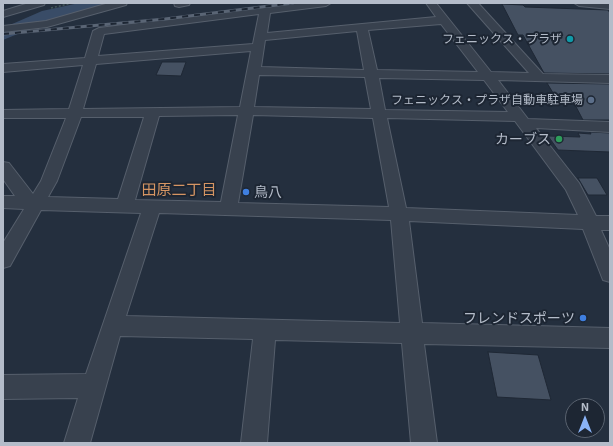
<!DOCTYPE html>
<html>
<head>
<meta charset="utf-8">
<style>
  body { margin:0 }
  #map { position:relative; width:613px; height:446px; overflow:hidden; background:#242f3e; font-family:"Exo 2",sans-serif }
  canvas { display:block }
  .frame { position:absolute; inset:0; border:4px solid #b4bcc9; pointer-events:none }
  .north { position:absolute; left:565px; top:398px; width:40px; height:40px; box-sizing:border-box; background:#1d2633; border:1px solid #59626f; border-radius:50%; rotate:0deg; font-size:11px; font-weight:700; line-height:16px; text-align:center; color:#b4bcc9 }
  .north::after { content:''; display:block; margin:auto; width:14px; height:18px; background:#8ab4f8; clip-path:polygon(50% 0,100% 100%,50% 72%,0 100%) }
</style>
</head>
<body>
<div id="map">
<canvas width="613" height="446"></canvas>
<div class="frame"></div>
<div class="north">N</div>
</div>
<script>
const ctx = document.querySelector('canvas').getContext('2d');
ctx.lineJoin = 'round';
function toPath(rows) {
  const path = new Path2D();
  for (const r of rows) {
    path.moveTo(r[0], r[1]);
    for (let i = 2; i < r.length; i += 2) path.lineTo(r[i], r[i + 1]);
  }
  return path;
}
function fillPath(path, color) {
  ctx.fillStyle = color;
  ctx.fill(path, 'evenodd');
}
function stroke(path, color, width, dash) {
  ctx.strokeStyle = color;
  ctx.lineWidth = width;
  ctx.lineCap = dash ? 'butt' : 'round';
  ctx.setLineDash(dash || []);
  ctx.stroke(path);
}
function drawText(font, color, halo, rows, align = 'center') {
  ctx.font = font + ' "Exo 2","Noto Sans JP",sans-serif';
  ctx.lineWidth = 4;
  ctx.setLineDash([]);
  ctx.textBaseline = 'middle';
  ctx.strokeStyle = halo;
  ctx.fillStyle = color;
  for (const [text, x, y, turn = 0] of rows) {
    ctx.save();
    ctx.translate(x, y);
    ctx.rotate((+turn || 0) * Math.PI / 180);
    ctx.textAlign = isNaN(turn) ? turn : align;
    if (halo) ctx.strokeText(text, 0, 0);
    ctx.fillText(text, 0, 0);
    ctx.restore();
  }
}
fillPath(toPath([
  [79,3,108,3,106,6,54,19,3,40,3,28,42,11,79,3]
]), '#394c67');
const building = toPath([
  [502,4,523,5,525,7,608,10,610,13,610,74,544,73,523,35,518,35,502,4],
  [162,62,186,62,181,76,156,75,162,62],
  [547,83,610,84,610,120,583,120,573,101,558,101,547,83],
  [590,132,610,133,610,152,558,150,548,136,580,137,578,133,591,134,590,132],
  [578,178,597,178,607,195,588,195,578,178],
  [488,352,538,355,551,400,497,397,488,352]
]);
fillPath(building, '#455162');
stroke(building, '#1f2835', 1);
const minor = toPath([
  [29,3,45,3,44,5,3,17,3,11,29,3],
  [109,3,127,3,126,5,47,27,3,32,3,26,46,21,109,3],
  [174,3,190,3,189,5,179,7,175,6,174,3],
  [300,3,331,3,326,6,270,13,267,33,436,17,426,3,436,3,491,72,529,73,467,3,478,3,543,74,610,75,610,83,498,80,528,119,610,122,610,132,536,128,579,183,596,216,610,216,610,230,601,230,610,250,610,282,603,280,583,229,409,221,422,323,610,328,610,348,424,344,437,443,411,443,402,343,275,340,267,443,241,443,253,339,120,336,90,443,64,443,78,398,3,399,3,375,86,374,141,213,41,210,10,266,3,268,3,243,24,209,3,208,3,196,15,196,3,179,3,162,9,163,33,194,41,181,66,118,3,118,3,110,69,109,83,65,3,72,3,64,85,58,93,31,99,28,300,3],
  [259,14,253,44,98,56,104,34,259,14],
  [441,24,478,72,377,70,368,30,441,24],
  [357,31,364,70,261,67,265,40,357,31],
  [251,51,240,107,83,109,96,64,251,51],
  [259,75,365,77,371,109,254,107,259,75],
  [379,78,484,80,508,112,385,110,379,78],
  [238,115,221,202,135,200,159,116,238,115],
  [253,115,373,118,389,207,238,203,253,115],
  [81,117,144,117,118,199,48,197,57,181,81,117],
  [387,118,515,121,566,190,578,215,406,208,387,118],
  [159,213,391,220,400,323,126,316,159,213],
  [574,3,610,3,610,9,579,6,574,3]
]);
stroke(minor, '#565f6c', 2);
stroke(toPath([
  [51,8,72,3]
]), '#44595c', 1.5, [2, 2]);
fillPath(minor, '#38414e');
const rail = toPath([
  [3,34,165,19,293,3]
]);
stroke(rail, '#5a6575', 3);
stroke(rail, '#1d2633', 2, [6]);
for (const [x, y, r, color] of [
  [570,39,4,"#0f9aa8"],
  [591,100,4,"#5c6f8a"],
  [559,139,4,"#2e9e5b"],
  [246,192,4,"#3f7fe0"],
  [583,318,4,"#3f7fe0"]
]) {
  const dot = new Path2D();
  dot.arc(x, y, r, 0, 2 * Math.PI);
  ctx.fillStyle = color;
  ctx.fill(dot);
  stroke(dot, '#1d2633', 1.5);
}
drawText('12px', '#b4bcc9', '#1d2633', [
  ["フェニックス・プラザ",562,39],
  ["フェニックス・プラザ自動車駐車場",583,100]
], 'right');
drawText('14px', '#b4bcc9', '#1d2633', [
  ["カーブス",551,139],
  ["鳥八",254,192,"left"],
  ["フレンドスポーツ",575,318]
], 'right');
drawText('15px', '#d59563', '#1d2633', [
  ["田原二丁目",179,190]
]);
</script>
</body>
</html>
